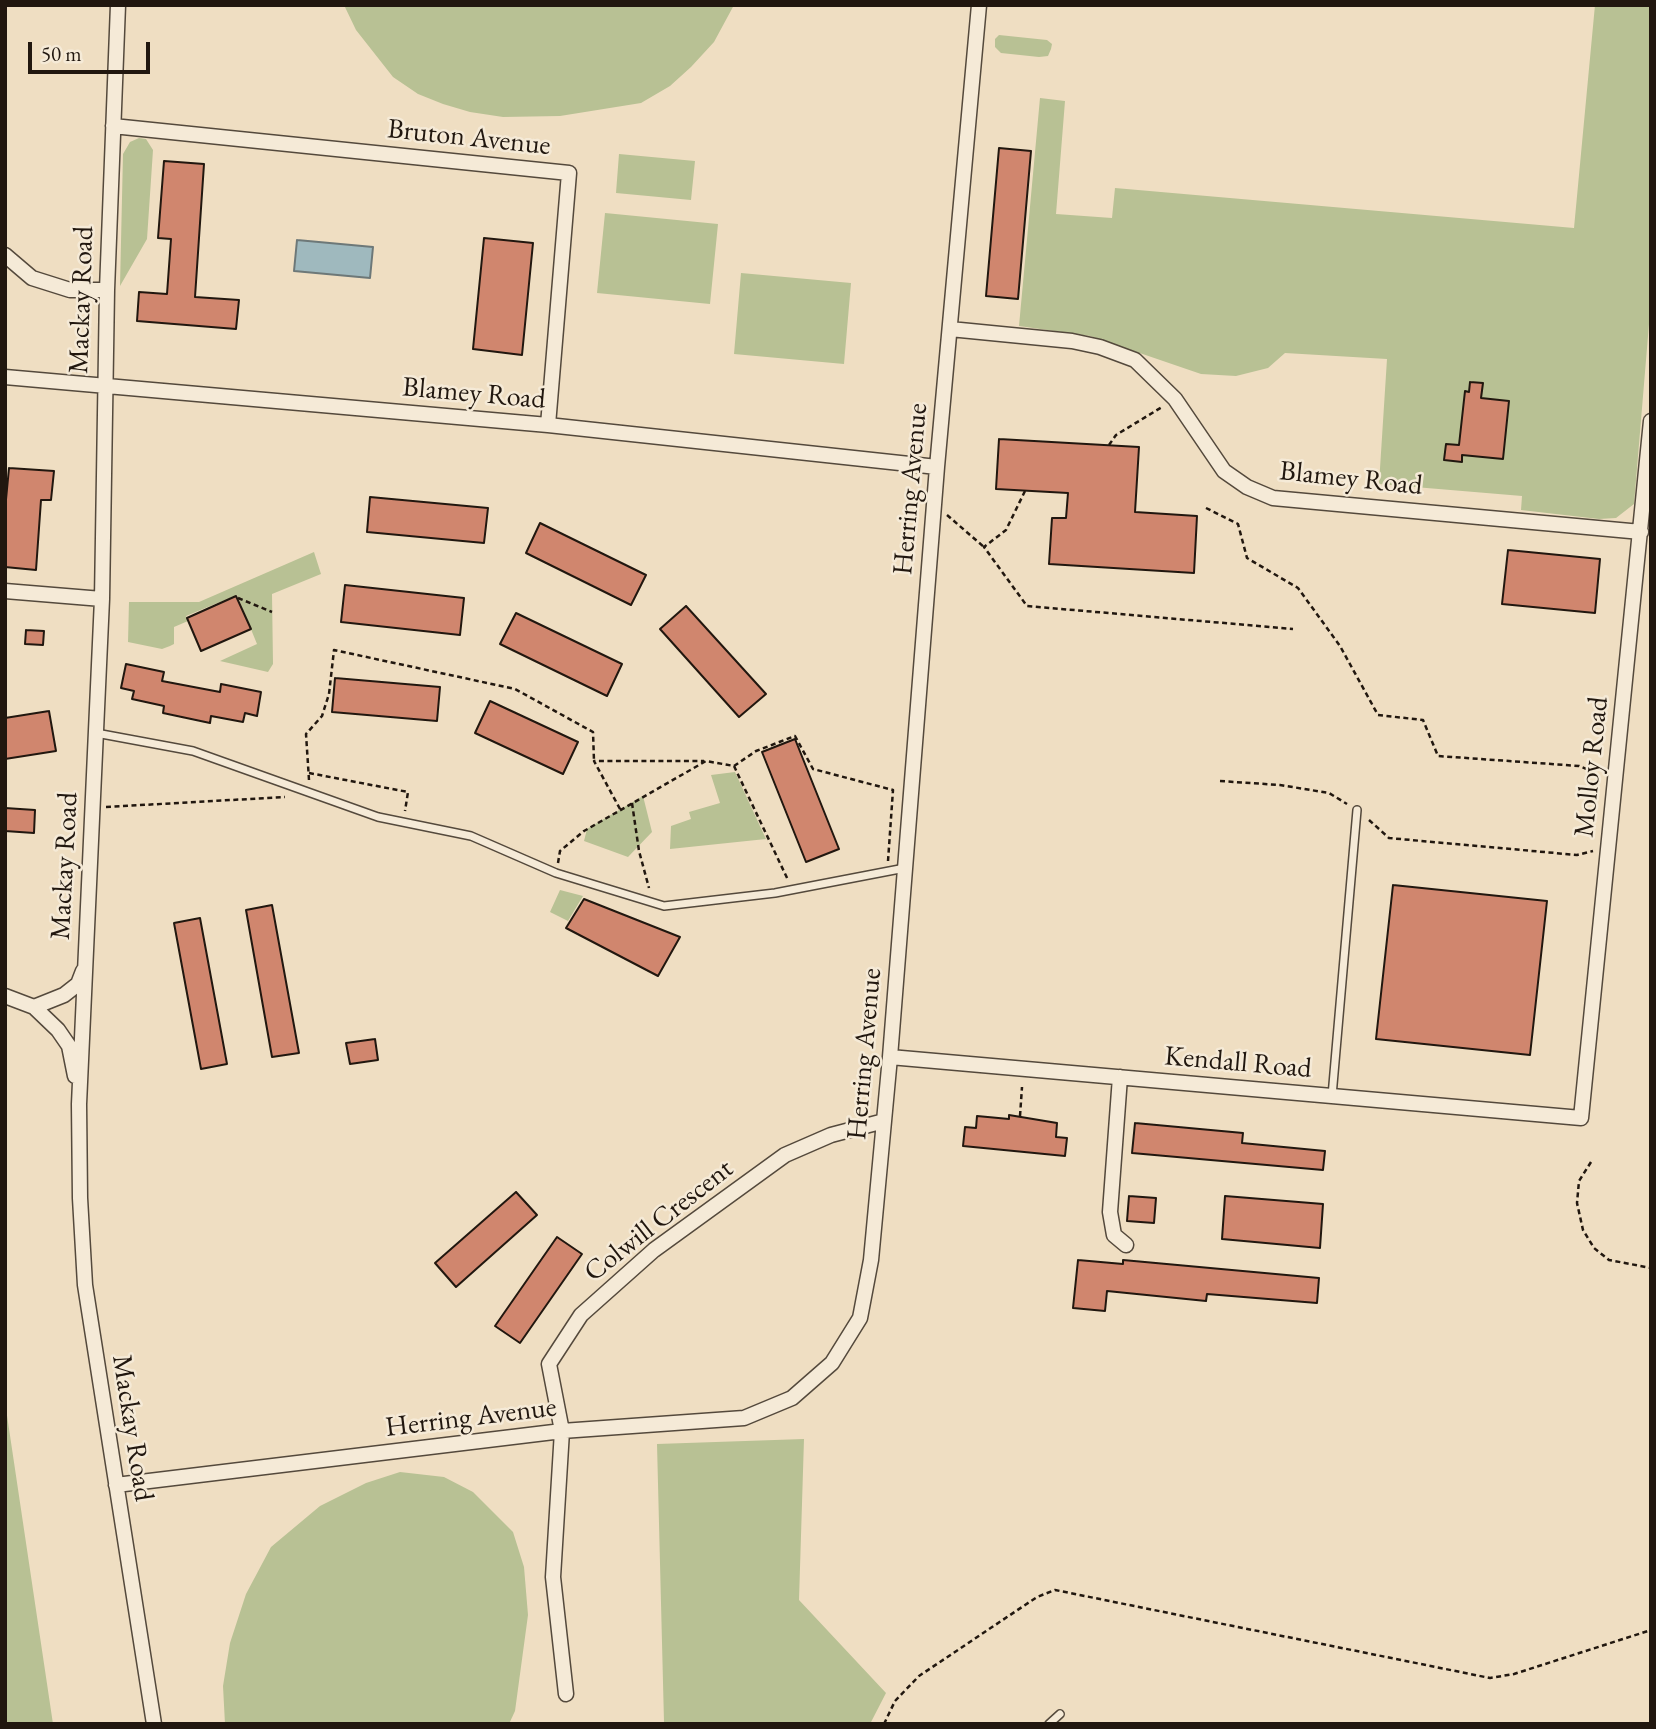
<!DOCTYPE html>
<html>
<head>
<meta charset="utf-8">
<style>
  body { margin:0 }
  #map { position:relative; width:1656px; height:1729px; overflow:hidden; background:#efdec2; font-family:"EB Garamond",serif }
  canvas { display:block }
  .frame { position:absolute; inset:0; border:7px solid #21170f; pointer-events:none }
  .scale { position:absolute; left:28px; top:42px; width:122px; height:32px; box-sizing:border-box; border:4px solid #21170f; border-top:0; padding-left:9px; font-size:21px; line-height:24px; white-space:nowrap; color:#21170f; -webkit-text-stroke:5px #f5ead7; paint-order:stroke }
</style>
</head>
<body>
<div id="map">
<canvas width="1656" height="1729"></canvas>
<div class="frame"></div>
<div class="scale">50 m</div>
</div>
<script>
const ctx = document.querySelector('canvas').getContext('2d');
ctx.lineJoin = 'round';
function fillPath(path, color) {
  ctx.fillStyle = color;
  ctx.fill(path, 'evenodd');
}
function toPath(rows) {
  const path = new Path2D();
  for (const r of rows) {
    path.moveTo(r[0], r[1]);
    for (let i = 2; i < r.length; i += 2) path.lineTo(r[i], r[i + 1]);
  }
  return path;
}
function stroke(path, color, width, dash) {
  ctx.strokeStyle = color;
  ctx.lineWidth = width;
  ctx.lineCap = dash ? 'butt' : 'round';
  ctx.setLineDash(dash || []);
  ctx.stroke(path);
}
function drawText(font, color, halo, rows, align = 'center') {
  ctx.font = font + ' "EB Garamond",serif';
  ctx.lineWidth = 5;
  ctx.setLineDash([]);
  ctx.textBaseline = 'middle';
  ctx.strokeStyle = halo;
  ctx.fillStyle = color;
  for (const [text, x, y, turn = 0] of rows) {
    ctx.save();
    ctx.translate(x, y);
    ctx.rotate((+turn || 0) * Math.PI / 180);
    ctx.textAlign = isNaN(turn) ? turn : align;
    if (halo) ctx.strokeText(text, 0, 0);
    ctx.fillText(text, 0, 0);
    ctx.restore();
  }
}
fillPath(toPath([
  [344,5,734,5,714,42,691,67,670,86,641,103,560,116,503,117,470,112,443,104,418,94,393,77,356,30],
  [1595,5,1651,5,1651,300,1634,504,1616,518,1599,519,1521,510,1522,496,1379,484,1387,359,1285,353,1268,368,1236,376,1201,374,1090,336,1019,326,1040,98,1065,101,1056,214,1112,218,1115,188,1574,228],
  [999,35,1047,40,1052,44,1051,49,1048,56,1039,57,1001,53,995,47,995,39],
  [139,138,146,139,153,150,147,239,120,286,123,154,130,142],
  [619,154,695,161,691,200,616,193],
  [605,213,718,224,710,304,597,293],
  [741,273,851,283,844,364,734,354],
  [314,552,321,574,272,594,273,664,268,672,220,661,257,644,237,595,186,616,188,621,174,627,174,644,170,646,162,649,128,642,129,602,199,602],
  [735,772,766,839,670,849,671,826,691,819,689,812,720,803,711,775],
  [643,796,652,832,628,857,584,841,587,829],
  [560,890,583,896,568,921,550,912],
  [5,1402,53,1724,5,1724],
  [804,1439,799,1600,886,1693,870,1724,666,1724,664,1722,657,1444],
  [400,1472,444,1477,473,1492,513,1532,524,1567,528,1615,515,1711,509,1724,225,1724,223,1686,230,1643,246,1594,271,1547,320,1506,366,1483]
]), '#b8c194');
const water = toPath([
  [297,240,373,247,370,278,294,271,297,240]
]);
fillPath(water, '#9fb9be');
stroke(water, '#6d7878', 2);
const building = toPath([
  [999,148,1031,151,1018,299,986,296,999,148],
  [164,161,204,164,195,297,239,300,236,329,137,321,139,292,167,294,171,239,158,238,164,161],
  [484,238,533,243,522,355,473,349,484,238],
  [1470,382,1483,383,1481,398,1509,401,1503,459,1462,455,1462,462,1444,460,1446,444,1459,445,1465,391,1469,392,1470,382],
  [999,439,1139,447,1135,512,1197,516,1194,573,1049,564,1052,518,1066,518,1068,493,996,489,999,439],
  [9,468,54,471,51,500,41,500,36,570,5,567,5,510,9,468],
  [370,497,488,508,484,543,367,532,370,497],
  [540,523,646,575,631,605,526,553,540,523],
  [1508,550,1600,559,1595,613,1502,604,1508,550],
  [345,585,464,598,460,635,341,622,345,585],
  [236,596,251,629,201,651,187,618,236,596],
  [686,606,766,694,739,717,660,629,686,606],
  [516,613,622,664,607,696,500,644,516,613],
  [26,630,44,631,43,645,25,644,26,630],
  [126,664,164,672,162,681,220,692,221,684,261,692,257,716,245,713,243,722,211,716,210,723,163,713,164,706,132,699,134,691,121,688,126,664],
  [335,678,440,687,437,721,332,712,335,678],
  [490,701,578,742,563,774,475,733,490,701],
  [49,711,56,751,5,759,5,718,49,711],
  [795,739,839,849,806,862,762,752,795,739],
  [5,808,35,810,34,833,5,831,5,808],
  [1393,885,1547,901,1530,1055,1376,1039,1393,885],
  [584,899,680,937,658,976,566,928,584,899],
  [272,905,299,1053,272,1057,246,910,272,905],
  [200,918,227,1064,201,1069,174,923,200,918],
  [375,1039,378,1060,350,1064,346,1043,375,1039],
  [1009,1115,1057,1123,1056,1137,1067,1138,1065,1156,963,1146,965,1127,976,1128,977,1116,1009,1119,1009,1115],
  [1135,1123,1243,1133,1242,1143,1325,1151,1323,1170,1132,1153,1135,1123],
  [516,1192,537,1215,456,1287,435,1263,516,1192],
  [1129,1196,1156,1198,1154,1223,1127,1221,1129,1196],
  [1225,1196,1323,1204,1320,1248,1222,1239,1225,1196],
  [557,1237,582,1254,520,1343,495,1326,557,1237],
  [1078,1260,1123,1264,1123,1260,1319,1278,1317,1303,1207,1294,1206,1301,1107,1291,1105,1311,1073,1308,1078,1260]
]);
fillPath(building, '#d0866e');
stroke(building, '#21170f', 2);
const lane = toPath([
  [96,733,193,751,378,817,471,836,556,873,664,906,775,893,905,868],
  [1332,1096,1357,810],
  [1049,1724,1060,1714]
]);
const street = toPath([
  [118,5,107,290,102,599,79,1104,80,1198,85,1285,154,1724],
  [113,126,569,173,548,425],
  [5,255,32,278,70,290,107,290],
  [950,329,1072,341,1100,347,1135,360,1175,399,1224,471,1247,487,1273,498,1641,532],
  [5,377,548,425,937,467],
  [5,591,102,599],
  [5,996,34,1007,58,1030,69,1046,75,1076],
  [34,1007,64,995,78,984,83,971],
  [890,1057,1581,1118,1651,421],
  [1120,1077,1110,1212,1114,1235,1126,1245],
  [116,1485,562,1431,744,1418,792,1398,832,1363,860,1318,871,1260,890,1057,937,467,979,5],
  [566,1694,553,1577,562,1431,549,1364,581,1315,654,1250,785,1155,831,1135,884,1121]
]);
stroke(lane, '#54493c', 10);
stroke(street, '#54493c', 17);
stroke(toPath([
  [1109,445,1116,435,1162,407],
  [1025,491,1006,530,984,547,1027,606,1293,629],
  [1206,508,1238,524,1247,558,1298,588,1340,646,1378,715,1423,720,1438,756,1579,766,1594,772,1598,780],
  [947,515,984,547],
  [238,598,272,612],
  [734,766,788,880],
  [309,773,408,792,405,811],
  [309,780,306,734,322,716,329,694,334,650,515,689,593,732,594,761],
  [1220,781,1280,785,1329,793,1347,804],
  [632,803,639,851,649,888],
  [106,807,285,797],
  [620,809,594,761,704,761],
  [1369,820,1389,838,1577,855,1593,851],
  [558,863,560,851,584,831,706,761,734,766,756,751,795,736,813,769,893,790,888,861],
  [1020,1116,1022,1087],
  [1591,1162,1579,1181,1577,1203,1583,1230,1594,1248,1609,1260,1651,1268],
  [884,1724,895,1701,919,1676,1037,1597,1055,1590,1490,1678,1514,1674,1651,1630]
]), '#21170f', 2.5, [5, 3.5]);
stroke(lane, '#f5ead7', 7);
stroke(street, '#f5ead7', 14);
drawText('28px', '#21170f', '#f5ead7', [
  ["Bruton Avenue",469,138,6],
  ["Mackay Road",82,300,-88],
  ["Blamey Road",474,394,5],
  ["Blamey Road",1351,479,6],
  ["Herring Avenue",911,489,-85],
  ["Molloy Road",1592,767,-84],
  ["Mackay Road",65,866,-87],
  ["Herring Avenue",865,1054,-85],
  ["Kendall Road",1238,1063,5],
  ["Colwill Crescent",659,1221,-38],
  ["Herring Avenue",471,1418,-7],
  ["Mackay Road",132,1428,81]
]);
</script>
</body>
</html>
